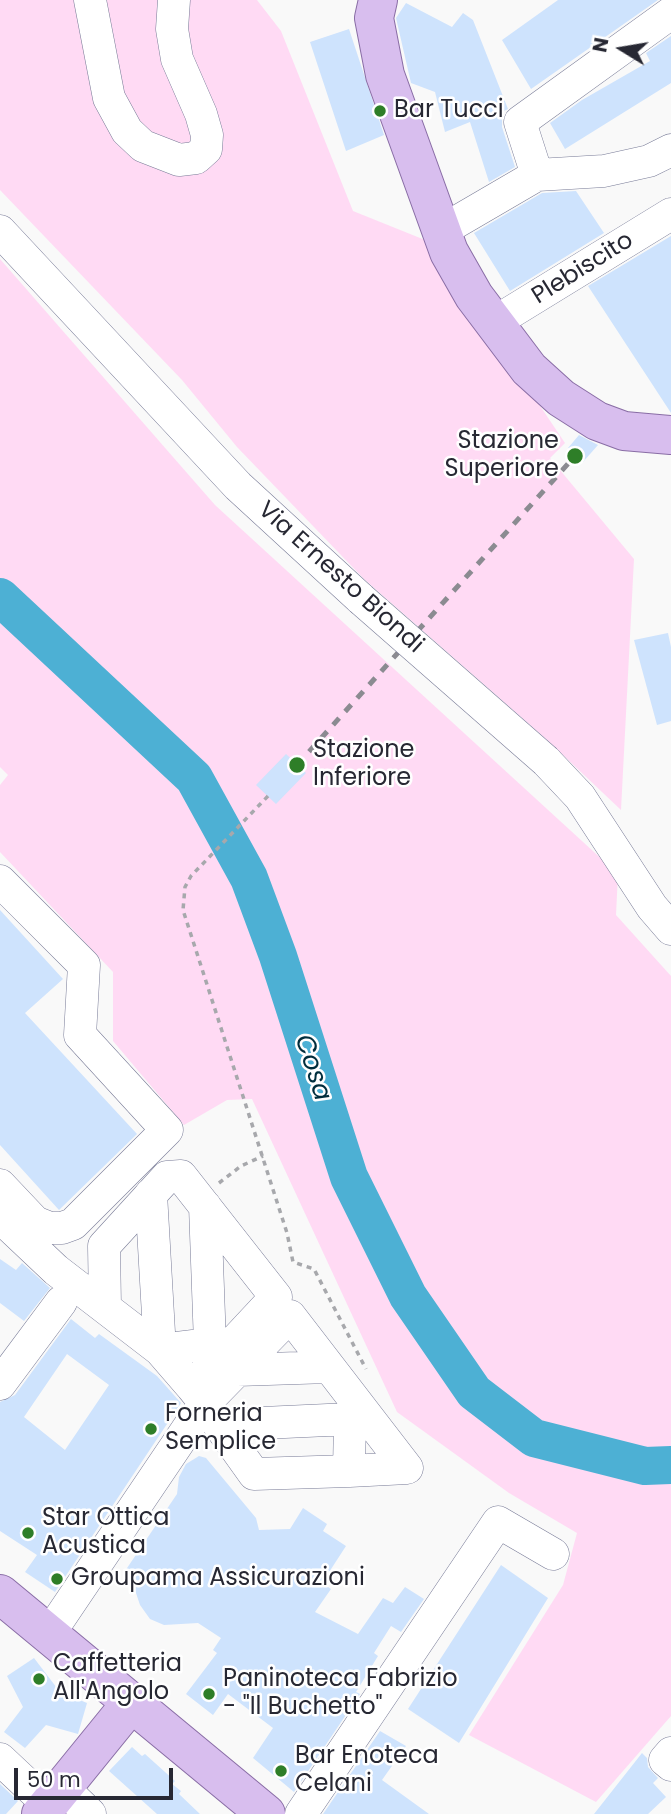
<!DOCTYPE html>
<html>
<head>
<meta charset="utf-8">
<style>
  body { margin:0 }
  #map { position:relative; width:671px; height:1814px; overflow:hidden; background:#f9f9f9; font-family:Poppins,sans-serif }
  canvas { display:block }
  .north { position:absolute; left:587px; top:14px; width:70px; height:70px; -webkit-text-stroke:5px #fff; paint-order:stroke; rotate:281deg; font-size:19px; font-weight:700; line-height:28px; text-align:center; color:#272833 }
  .north::after { content:''; display:block; margin:auto; width:24px; height:32px; background:#272833; clip-path:polygon(50% 0,100% 100%,50% 72%,0 100%) }
  .scale { position:absolute; left:14px; top:1768px; width:159px; height:32px; box-sizing:border-box; border:4px solid #272833; border-top:0; padding-left:9px; font-size:21px; line-height:24px; white-space:nowrap; color:#272833; -webkit-text-stroke:5px #fff; paint-order:stroke }
</style>
</head>
<body>
<div id="map">
<canvas width="671" height="1814"></canvas>
<div class="north">N</div>
<div class="scale">50 m</div>
</div>
<script>
const ctx = document.querySelector('canvas').getContext('2d');
ctx.lineJoin = 'round';
function fillPath(path, color) {
  ctx.fillStyle = color;
  ctx.fill(path, 'evenodd');
}
function toPath(rows) {
  const path = new Path2D();
  for (const r of rows) {
    path.moveTo(r[0], r[1]);
    for (let i = 2; i < r.length; i += 2) path.lineTo(r[i], r[i + 1]);
  }
  return path;
}
function stroke(path, color, width, dash) {
  ctx.strokeStyle = color;
  ctx.lineWidth = width;
  ctx.lineCap = dash ? 'butt' : 'round';
  ctx.setLineDash(dash || []);
  ctx.stroke(path);
}
function drawText(font, color, halo, rows, align = 'center') {
  ctx.font = font + ' Poppins,sans-serif';
  ctx.lineWidth = 5;
  ctx.setLineDash([]);
  ctx.textBaseline = 'middle';
  ctx.strokeStyle = halo;
  ctx.fillStyle = color;
  for (const [text, x, y, turn = 0] of rows) {
    ctx.save();
    ctx.translate(x, y);
    ctx.rotate((+turn || 0) * Math.PI / 180);
    ctx.textAlign = isNaN(turn) ? turn : align;
    if (halo) ctx.strokeText(text, 0, 0);
    ctx.fillText(text, 0, 0);
    ctx.restore();
  }
}
fillPath(toPath([
  [0,0,257,0,281,31,353,211,430,242,565,443,550,458,634,559,621,810,546,739,364,579,237,447,182,380,0,190],
  [0,259,215,505,618,874,616,915,671,976,671,1716,596,1802,469,1735,563,1585,577,1533,509,1493,397,1412,252,1099,227,1100,184,1125,113,1041,113,972,0,852,0,785,8,775,0,767]
]), '#ffdaf4');
stroke(toPath([
  [0,597,194,778,249,878,278,956,349,1177,408,1296,474,1392,534,1438,645,1466,671,1465]
]), '#4db0d4', 38);
fillPath(toPath([
  [558,0,658,0,531,89,502,40],
  [406,3,452,27,463,13,473,20,508,109,502,112,502,127,515,167,489,182,470,122,445,132,435,92,411,83,396,18],
  [349,29,384,135,346,151,310,42],
  [671,36,671,83,565,149,550,123,582,100,650,61,646,53],
  [576,191,604,233,510,291,474,233,542,193],
  [671,236,671,413,588,286],
  [579,435,598,445,583,462,568,448],
  [668,633,671,647,671,721,657,725,634,640],
  [286,754,306,773,276,804,256,785],
  [0,910,63,979,25,1013,137,1134,59,1210,0,1145],
  [0,1259,16,1270,22,1263,50,1288,24,1321,0,1303],
  [71,1319,95,1338,99,1334,157,1376,181,1403,55,1592,25,1572,37,1555,0,1531,0,1402,15,1395],
  [67,1354,109,1385,65,1450,24,1417],
  [199,1456,206,1458,256,1518,259,1530,290,1529,303,1508,327,1524,323,1531,346,1546,322,1583,331,1589,315,1612,358,1634,383,1598,393,1603,405,1587,424,1599,401,1632,391,1626,374,1653,378,1656,356,1692,360,1694,294,1792,253,1758,273,1728,228,1694,213,1715,186,1694,217,1653,213,1650,221,1638,198,1623,164,1625,150,1619,140,1605,132,1581,123,1574,177,1494,179,1477,186,1464],
  [501,1565,548,1598,459,1743,408,1709],
  [34,1658,60,1692,87,1703,78,1734,46,1725,25,1748,4,1732,23,1707,7,1676],
  [380,1731,406,1746,382,1780,429,1814,323,1814],
  [132,1747,142,1756,145,1754,175,1781,172,1784,181,1791,179,1794,200,1814,157,1814,109,1771],
  [642,1753,647,1758,648,1767,658,1778,653,1783,666,1797,648,1814,594,1814],
  [0,1784,18,1801,6,1814,0,1814]
]), '#cee3fd');
const minor = toPath([
  [90,0,109,98,127,131,143,146,179,160,196,158,206,149,207,135,201,114,177,59,172,29,174,0],
  [537,175,520,122,671,13],
  [0,231,238,486,361,599],
  [441,231,537,175,604,171,649,161,671,150],
  [495,322,671,214],
  [546,761,580,797,652,907,671,929],
  [0,881,84,965,80,1035,167,1130,73,1224,62,1228,50,1228,35,1222,0,1185],
  [151,1194,160,1350,210,1344,211,1366],
  [205,1206,210,1344],
  [0,1217,56,1270,160,1350,192,1387],
  [237,1370,329,1367],
  [0,1384,61,1302],
  [219,1425,254,1474,349,1471],
  [49,1634,205,1403,290,1316,407,1468,349,1471,350,1419,219,1425,205,1403,192,1387,276,1297,181,1176,167,1177,104,1246,105,1306],
  [671,1753,665,1760,671,1765],
  [0,1759,49,1805],
  [64,1789,90,1814],
  [301,1814,498,1522,553,1554]
]);
const major = toPath([
  [378,0,374,18,385,75,449,252,474,296,529,369,561,398,597,421,624,431,671,435],
  [0,1594,266,1814],
  [41,1814,132,1702]
]);
stroke(minor, '#787b97', 33);
stroke(major, '#896da5', 40);
stroke(toPath([
  [268,796,191,876,185,887,183,910,287,1233,293,1262,314,1269,366,1369],
  [219,1183,241,1166,263,1156]
]), '#a7a8ac', 3.5, [5, 5]);
stroke(minor, '#fff', 32);
stroke(major, '#d8beee', 38);
stroke(toPath([
  [297,765,575,456]
]), '#8b8b91', 5, [9, 9]);
const minorBridge = toPath([
  [361,599,546,761]
]);
stroke(minorBridge, '#787b97', 33, []);
stroke(minorBridge, '#fff', 32);
for (const [x, y, r, color] of [
  [380,111,7,"#2e7e28"],
  [575,456,9,"#2e7e28"],
  [297,765,9,"#2e7e28"],
  [151,1429,7,"#2e7e28"],
  [28,1533,7,"#2e7e28"],
  [57,1579,7,"#2e7e28"],
  [39,1679,7,"#2e7e28"],
  [209,1694,7,"#2e7e28"],
  [281,1771,7,"#2e7e28"]
]) {
  const dot = new Path2D();
  dot.arc(x, y, r, 0, 2 * Math.PI);
  ctx.fillStyle = color;
  ctx.fill(dot);
  stroke(dot, '#fff', 2.5);
}
drawText('24px', '#272833', '#fff', [
  ["Bar Tucci",394,111],
  ["Stazione",559,442,"right"],
  ["Superiore",559,470,"right"],
  ["Stazione",313,751],
  ["Inferiore",313,779],
  ["Forneria",165,1415],
  ["Semplice",165,1443],
  ["Star Ottica",42,1519],
  ["Acustica",42,1547],
  ["Groupama Assicurazioni",71,1579],
  ["Caffetteria",53,1665],
  ["All'Angolo",53,1693],
  ["Paninoteca Fabrizio",223,1680],
  ["- \"Il Buchetto\"",223,1708],
  ["Bar Enoteca",295,1757],
  ["Celani",295,1785]
], 'left');
drawText('24px', '#272833', '#fff', [
  ["Plebiscito",583,269,-32],
  ["Via Ernesto Biondi",340,578,42]
]);
drawText('italic 26px', '#002e3d', '#fff', [
  ["Cosa",312,1068,72]
]);
</script>
</body>
</html>
